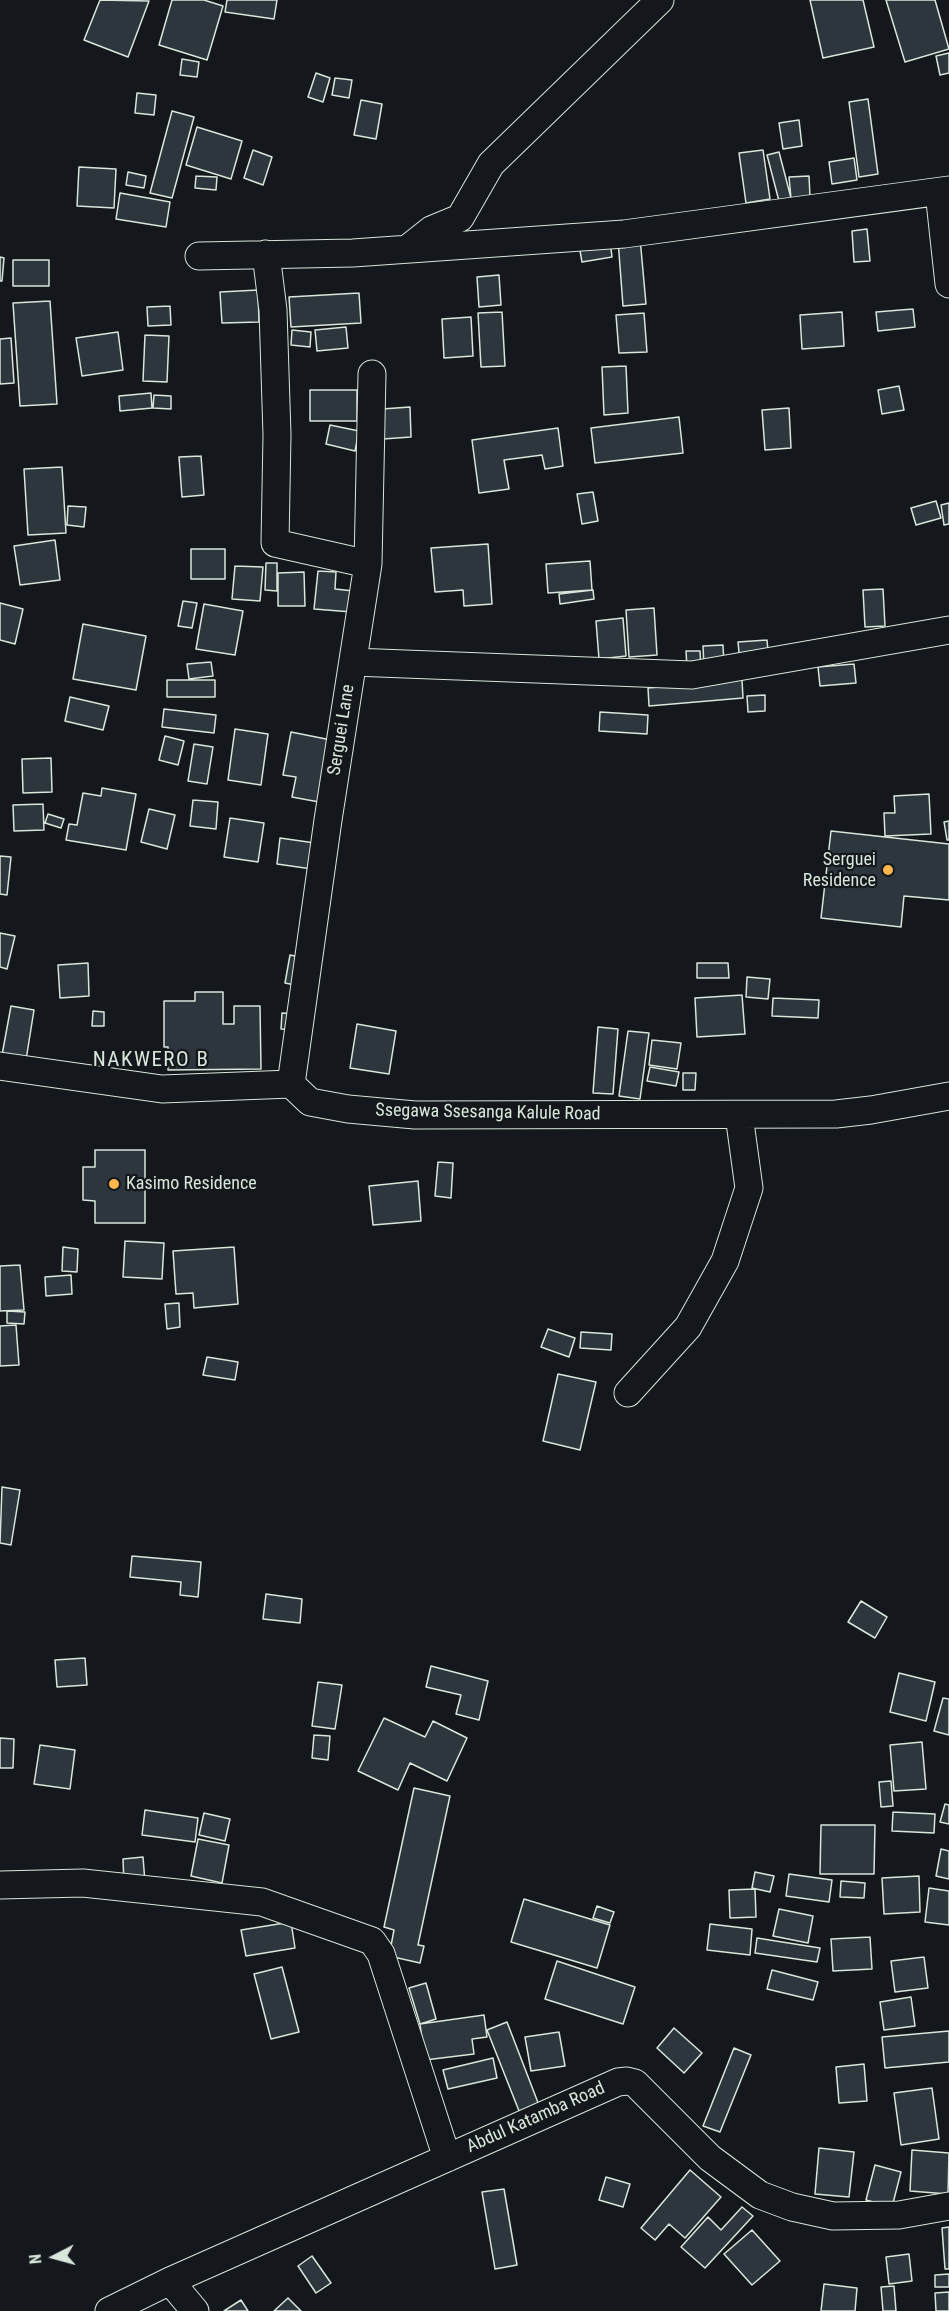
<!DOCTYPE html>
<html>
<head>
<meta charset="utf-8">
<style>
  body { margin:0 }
  #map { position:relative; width:949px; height:2311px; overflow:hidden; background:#14181c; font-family:"Roboto Condensed",sans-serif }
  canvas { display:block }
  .north { position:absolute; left:24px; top:2227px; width:60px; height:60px; -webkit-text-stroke:4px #14181c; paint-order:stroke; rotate:264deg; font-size:16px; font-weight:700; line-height:24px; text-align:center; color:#d8e6dc }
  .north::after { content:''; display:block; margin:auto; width:21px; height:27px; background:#d8e6dc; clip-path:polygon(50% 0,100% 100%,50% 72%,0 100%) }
</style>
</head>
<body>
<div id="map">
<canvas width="949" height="2311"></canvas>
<div class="north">N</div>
</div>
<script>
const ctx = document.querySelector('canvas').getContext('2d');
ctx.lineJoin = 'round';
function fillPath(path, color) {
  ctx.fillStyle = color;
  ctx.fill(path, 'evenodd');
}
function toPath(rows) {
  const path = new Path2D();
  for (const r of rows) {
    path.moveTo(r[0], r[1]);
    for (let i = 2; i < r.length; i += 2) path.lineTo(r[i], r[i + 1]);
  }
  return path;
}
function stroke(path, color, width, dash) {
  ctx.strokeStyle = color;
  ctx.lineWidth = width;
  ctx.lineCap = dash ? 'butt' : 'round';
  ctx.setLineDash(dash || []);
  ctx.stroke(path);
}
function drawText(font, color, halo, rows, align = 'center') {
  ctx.font = font + ' "Roboto Condensed",sans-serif';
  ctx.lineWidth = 4.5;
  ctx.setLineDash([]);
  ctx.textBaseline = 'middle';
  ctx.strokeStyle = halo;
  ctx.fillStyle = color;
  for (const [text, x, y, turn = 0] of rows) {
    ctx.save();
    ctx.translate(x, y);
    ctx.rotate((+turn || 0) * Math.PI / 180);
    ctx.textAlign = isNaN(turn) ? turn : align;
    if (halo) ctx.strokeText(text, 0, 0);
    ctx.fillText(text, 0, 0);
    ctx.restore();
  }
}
const building = toPath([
  [100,0,149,1,128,57,84,40,100,0],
  [172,0,204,0,223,6,207,60,159,45,172,0],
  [227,0,277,0,274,19,225,12,227,0],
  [810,0,863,0,874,47,823,58,810,0],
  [886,0,935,0,949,49,905,62,886,0],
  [949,53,949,73,940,75,936,56,949,53],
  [182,59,199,62,197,77,180,75,182,59],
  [316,73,330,78,323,102,308,97,316,73],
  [335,78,352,80,349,98,332,95,335,78],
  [137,93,156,95,154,115,135,113,137,93],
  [868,99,878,174,859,177,849,102,868,99],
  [361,100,382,104,376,139,354,135,361,100],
  [172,111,194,117,172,198,150,193,172,111],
  [799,120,802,146,783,149,779,123,799,120],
  [197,127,242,141,231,179,186,165,197,127],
  [253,150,272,157,263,185,244,178,253,150],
  [763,150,770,199,746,203,739,153,763,150],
  [779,152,791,198,779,201,767,155,779,152],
  [854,158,857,180,832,184,829,162,854,158],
  [79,167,116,169,114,208,77,206,79,167],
  [128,172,146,176,144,188,126,185,128,172],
  [196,176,217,177,216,190,195,188,196,176],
  [809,176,810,197,791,198,789,177,809,176],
  [120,193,170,202,166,227,116,219,120,193],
  [867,229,870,261,854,262,852,231,867,229],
  [640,238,646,304,623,306,618,240,640,238],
  [610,241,612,257,582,262,579,245,610,241],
  [0,257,4,258,2,281,0,281,0,257],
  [13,260,49,260,49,286,13,286,13,260],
  [499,275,501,305,479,307,477,277,499,275],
  [258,290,259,322,222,323,220,292,258,290],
  [359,293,361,323,291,327,289,297,359,293],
  [50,301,57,404,20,406,13,303,50,301],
  [170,306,171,325,148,326,147,307,170,306],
  [913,309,915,327,878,331,876,312,913,309],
  [502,312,505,366,481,367,478,313,502,312],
  [842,312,844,346,802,349,800,315,842,312],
  [644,313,647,352,619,353,616,315,644,313],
  [471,317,473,356,444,358,442,319,471,317],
  [346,327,348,348,317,351,315,330,346,327],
  [292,330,311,332,310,347,291,345,292,330],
  [118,332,123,370,82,376,76,338,118,332],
  [145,335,169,336,167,382,143,381,145,335],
  [11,338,14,383,0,384,0,339,11,338],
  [626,366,628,413,604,415,602,367,626,366],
  [899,386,904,410,882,414,878,390,899,386],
  [310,390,357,390,357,421,310,421,310,390],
  [151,393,152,408,120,411,119,396,151,393],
  [154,395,171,396,171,409,153,408,154,395],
  [410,407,411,437,383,439,382,409,410,407],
  [789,408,791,448,765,450,762,410,789,408],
  [679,417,683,453,595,463,591,428,679,417],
  [330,425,359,431,355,451,326,444,330,425],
  [558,428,563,466,545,469,542,455,504,460,509,489,479,493,472,440,558,428],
  [201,456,204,495,182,497,179,457,201,456],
  [62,467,66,533,28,535,24,469,62,467],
  [593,492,598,521,582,524,577,494,593,492],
  [936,501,941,518,916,525,911,508,936,501],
  [949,503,949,524,944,525,941,505,949,503],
  [68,506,86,507,84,527,67,525,68,506],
  [55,540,60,580,20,585,14,546,55,540],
  [488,544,492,604,464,606,463,590,435,592,431,548,488,544],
  [191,549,225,549,225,579,191,579,191,549],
  [590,561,592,590,548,593,546,564,590,561],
  [266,563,277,563,277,591,265,590,266,563],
  [235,566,263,567,260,601,232,599,235,566],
  [318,571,336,572,335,589,354,591,352,612,314,609,318,571],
  [304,572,305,606,278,606,278,573,304,572],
  [883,589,885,626,865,627,863,590,883,589],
  [593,590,594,599,560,604,559,594,593,590],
  [183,601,197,603,192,628,178,626,183,601],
  [0,603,23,609,15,644,0,640,0,603],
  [204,604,243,611,235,655,196,649,204,604],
  [654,608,657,655,629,657,626,610,654,608],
  [623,618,626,656,599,659,596,621,623,618],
  [83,624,146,636,136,690,73,679,83,624],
  [767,640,769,661,740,663,738,642,767,640],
  [723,645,724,666,704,667,703,646,723,645],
  [686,651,700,651,701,668,687,668,686,651],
  [211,662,213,676,189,679,187,664,211,662],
  [854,664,856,683,820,686,818,667,854,664],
  [167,680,215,680,215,697,167,697,167,680],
  [742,680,743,698,649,706,648,688,742,680],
  [765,695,765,711,748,712,747,696,765,695],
  [70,697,109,706,103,730,65,721,70,697],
  [164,709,216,715,214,733,162,727,164,709],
  [600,712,648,715,647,734,599,731,600,712],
  [235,729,268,734,261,785,228,780,235,729],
  [291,732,331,740,319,802,292,797,296,777,283,775,291,732],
  [165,736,184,741,178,765,159,760,165,736],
  [194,744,213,747,207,784,188,781,194,744],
  [51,758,52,792,23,793,22,759,51,758],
  [102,788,136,794,126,850,66,840,69,824,77,825,83,793,101,796,102,788],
  [929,794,931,834,885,836,884,813,895,813,894,796,929,794],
  [193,800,218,802,216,829,190,826,193,800],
  [43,804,44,830,14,831,13,805,43,804],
  [149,809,175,815,167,849,141,842,149,809],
  [48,814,64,819,61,828,45,823,48,814],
  [230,818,264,823,258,862,224,857,230,818],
  [949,821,949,840,947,840,944,822,949,821],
  [831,831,949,844,949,900,904,896,901,927,821,918,831,831],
  [280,838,322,844,319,870,277,864,280,838],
  [0,856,11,857,7,895,0,894,0,856],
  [0,933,15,936,7,969,0,967,0,933],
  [290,955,300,957,295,985,285,983,290,955],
  [88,963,89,996,60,998,58,965,88,963],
  [697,963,728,963,729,978,697,978,697,963],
  [747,977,770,979,768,999,746,997,747,977],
  [195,992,223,992,223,1024,234,1024,234,1006,260,1006,261,1069,168,1070,168,1047,164,1047,164,1001,195,1001,195,992],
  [742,995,745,1034,697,1037,695,998,742,995],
  [773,998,819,1000,818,1018,772,1016,773,998],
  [11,1006,34,1010,26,1060,2,1055,11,1006],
  [93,1011,104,1012,104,1026,92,1026,93,1011],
  [282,1013,298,1014,297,1030,281,1029,282,1013],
  [357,1024,396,1031,389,1074,350,1068,357,1024],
  [598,1027,618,1029,613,1094,593,1093,598,1027],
  [628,1031,649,1033,640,1099,619,1096,628,1031],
  [652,1040,681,1043,677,1069,649,1065,652,1040],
  [650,1067,679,1072,676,1086,647,1081,650,1067],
  [683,1073,696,1073,695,1090,683,1090,683,1073],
  [95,1150,145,1150,145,1223,95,1223,95,1201,83,1200,83,1167,95,1167,95,1150],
  [438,1162,453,1163,451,1198,435,1196,438,1162],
  [418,1181,421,1221,373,1225,369,1186,418,1181],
  [125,1241,164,1243,162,1279,123,1277,125,1241],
  [63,1247,78,1249,77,1272,62,1271,63,1247],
  [234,1247,238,1304,194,1308,193,1293,176,1294,173,1251,234,1247],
  [20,1265,24,1310,0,1311,0,1266,20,1265],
  [71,1275,72,1294,46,1296,45,1277,71,1275],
  [179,1303,180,1327,167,1329,165,1304,179,1303],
  [7,1311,25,1312,24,1324,7,1323,7,1311],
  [16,1325,19,1365,0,1366,0,1326,16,1325],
  [548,1329,575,1338,569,1357,541,1347,548,1329],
  [581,1332,612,1334,611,1350,580,1348,581,1332],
  [207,1357,238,1362,235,1380,203,1375,207,1357],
  [558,1374,596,1382,580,1450,543,1441,558,1374],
  [2,1487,20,1490,11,1545,0,1543,2,1487],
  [132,1556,201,1562,198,1597,180,1595,181,1582,130,1577,132,1556],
  [266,1594,302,1599,300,1623,263,1619,266,1594],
  [861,1601,887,1617,875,1638,848,1622,861,1601],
  [85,1658,87,1685,57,1687,55,1660,85,1658],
  [431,1666,488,1681,479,1720,456,1714,461,1695,426,1687,431,1666],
  [899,1673,935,1682,926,1721,890,1712,899,1673],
  [318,1682,342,1685,335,1729,312,1726,318,1682],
  [943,1698,949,1699,949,1735,934,1731,943,1698],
  [384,1718,425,1737,433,1721,467,1738,447,1781,410,1763,398,1790,358,1771,384,1718],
  [314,1735,330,1736,328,1760,312,1758,314,1735],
  [0,1738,14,1739,13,1768,0,1768,0,1738],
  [922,1742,926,1789,894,1791,890,1745,922,1742],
  [40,1745,75,1750,70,1789,34,1784,40,1745],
  [891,1781,893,1806,881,1807,879,1782,891,1781],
  [414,1788,450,1796,418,1945,424,1946,420,1963,389,1956,394,1930,384,1927,414,1788],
  [945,1804,949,1805,949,1824,940,1822,945,1804],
  [145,1810,198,1818,195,1842,142,1835,145,1810],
  [893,1812,935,1814,934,1833,892,1831,893,1812],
  [204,1813,230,1819,225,1841,199,1835,204,1813],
  [821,1825,875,1825,874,1874,820,1874,821,1825],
  [198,1839,229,1845,222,1883,191,1876,198,1839],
  [941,1849,949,1851,949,1879,936,1876,941,1849],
  [143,1857,145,1882,124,1884,123,1859,143,1857],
  [755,1872,774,1876,770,1892,752,1888,755,1872],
  [789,1874,832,1880,829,1902,786,1896,789,1874],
  [919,1876,920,1912,884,1914,882,1878,919,1876],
  [841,1881,865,1883,864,1898,840,1897,841,1881],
  [929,1888,949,1891,949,1925,925,1922,929,1888],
  [755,1889,756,1917,730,1918,729,1890,755,1889],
  [524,1899,610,1925,597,1968,511,1942,524,1899],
  [597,1906,614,1912,610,1923,593,1918,597,1906],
  [779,1909,813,1916,808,1943,773,1936,779,1909],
  [291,1922,295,1948,246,1956,241,1930,291,1922],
  [710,1924,752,1929,750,1955,707,1950,710,1924],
  [870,1937,872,1969,833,1971,831,1939,870,1937],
  [757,1938,820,1948,817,1962,755,1953,757,1938],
  [924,1957,928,1988,895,1992,891,1961,924,1957],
  [557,1961,635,1987,623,2024,545,1999,557,1961],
  [282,1967,299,2032,271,2039,254,1974,282,1967],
  [772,1970,818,1982,813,2000,767,1989,772,1970],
  [426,1983,436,2019,420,2024,409,1988,426,1983],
  [911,1997,915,2026,884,2030,880,2002,911,1997],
  [484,2015,487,2037,472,2039,474,2054,425,2060,420,2024,484,2015],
  [507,2022,542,2113,523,2121,487,2030,507,2022],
  [674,2028,702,2053,684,2073,657,2048,674,2028],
  [949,2031,949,2062,885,2068,882,2037,949,2031],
  [559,2032,565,2066,531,2071,525,2037,559,2032],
  [734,2048,751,2055,720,2132,703,2126,734,2048],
  [493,2058,497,2078,448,2089,443,2070,493,2058],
  [864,2064,867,2101,839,2103,836,2067,864,2064],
  [932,2088,939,2139,901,2145,894,2093,932,2088],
  [819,2148,854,2152,849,2197,815,2194,819,2148],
  [912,2150,949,2153,948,2194,910,2191,912,2150],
  [875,2165,901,2172,892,2207,866,2200,875,2165],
  [690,2170,721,2197,685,2238,669,2224,655,2240,641,2228,690,2170],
  [606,2177,630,2184,623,2207,599,2200,606,2177],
  [504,2189,517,2265,495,2269,482,2192,504,2189],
  [742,2207,753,2216,705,2268,681,2247,708,2217,721,2230,742,2207],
  [949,2227,949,2269,945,2269,942,2228,949,2227],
  [752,2230,780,2261,752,2285,724,2254,752,2230],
  [909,2254,912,2281,889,2284,886,2257,909,2254],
  [312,2256,331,2283,316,2293,298,2266,312,2256],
  [949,2274,949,2287,935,2287,935,2275,949,2274],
  [824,2284,857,2288,855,2311,821,2311,824,2284],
  [894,2286,896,2311,883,2311,881,2287,894,2286],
  [949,2292,949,2311,936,2311,935,2293,949,2292],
  [288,2298,301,2311,274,2311,288,2298],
  [241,2300,248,2311,224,2311,241,2300]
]);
fillPath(building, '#2c363c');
stroke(building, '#d8e6dc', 1.5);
const minor = toPath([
  [939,192,949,284],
  [407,249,431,230,460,218,491,164,660,0],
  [266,254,273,310,277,435,275,543,368,564],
  [199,256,353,253,624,234,949,190],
  [353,662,692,675,949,630],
  [0,1066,162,1089,291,1084,310,1102,348,1109,415,1115,836,1114,871,1110,949,1096],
  [291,1084,328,820,368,564,372,374],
  [628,1393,688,1327,725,1261,749,1188,739,1115],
  [0,1885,83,1883,262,1902,372,1941,381,1954,447,2158],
  [170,2281,195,2311],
  [109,2311,170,2281,618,2082,627,2081,635,2083,710,2158,760,2195,792,2207,833,2216,899,2215,949,2206]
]);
stroke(minor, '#d8e6dc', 29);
stroke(minor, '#14181c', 27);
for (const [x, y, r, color] of [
  [888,870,6,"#ffb74d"],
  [114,1184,6,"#ffb74d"]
]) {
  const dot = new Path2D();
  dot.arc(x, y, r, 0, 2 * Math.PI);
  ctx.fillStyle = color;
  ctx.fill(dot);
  stroke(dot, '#14181c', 2);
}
drawText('18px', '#d8e6dc', '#14181c', [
  ["Serguei Lane",342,730,-81],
  ["Ssegawa Ssesanga Kalule Road",488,1113,1],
  ["Abdul Katamba Road",536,2118,-24]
]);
drawText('18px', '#d8e6dc', '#14181c', [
  ["Serguei",876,860],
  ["Residence",876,881],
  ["Kasimo Residence",126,1184,"left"]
], 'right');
ctx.letterSpacing = '1.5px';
drawText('21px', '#d8e6dc', '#14181c', [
  ["NAKWERO B",151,1061]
]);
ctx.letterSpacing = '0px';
</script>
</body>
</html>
